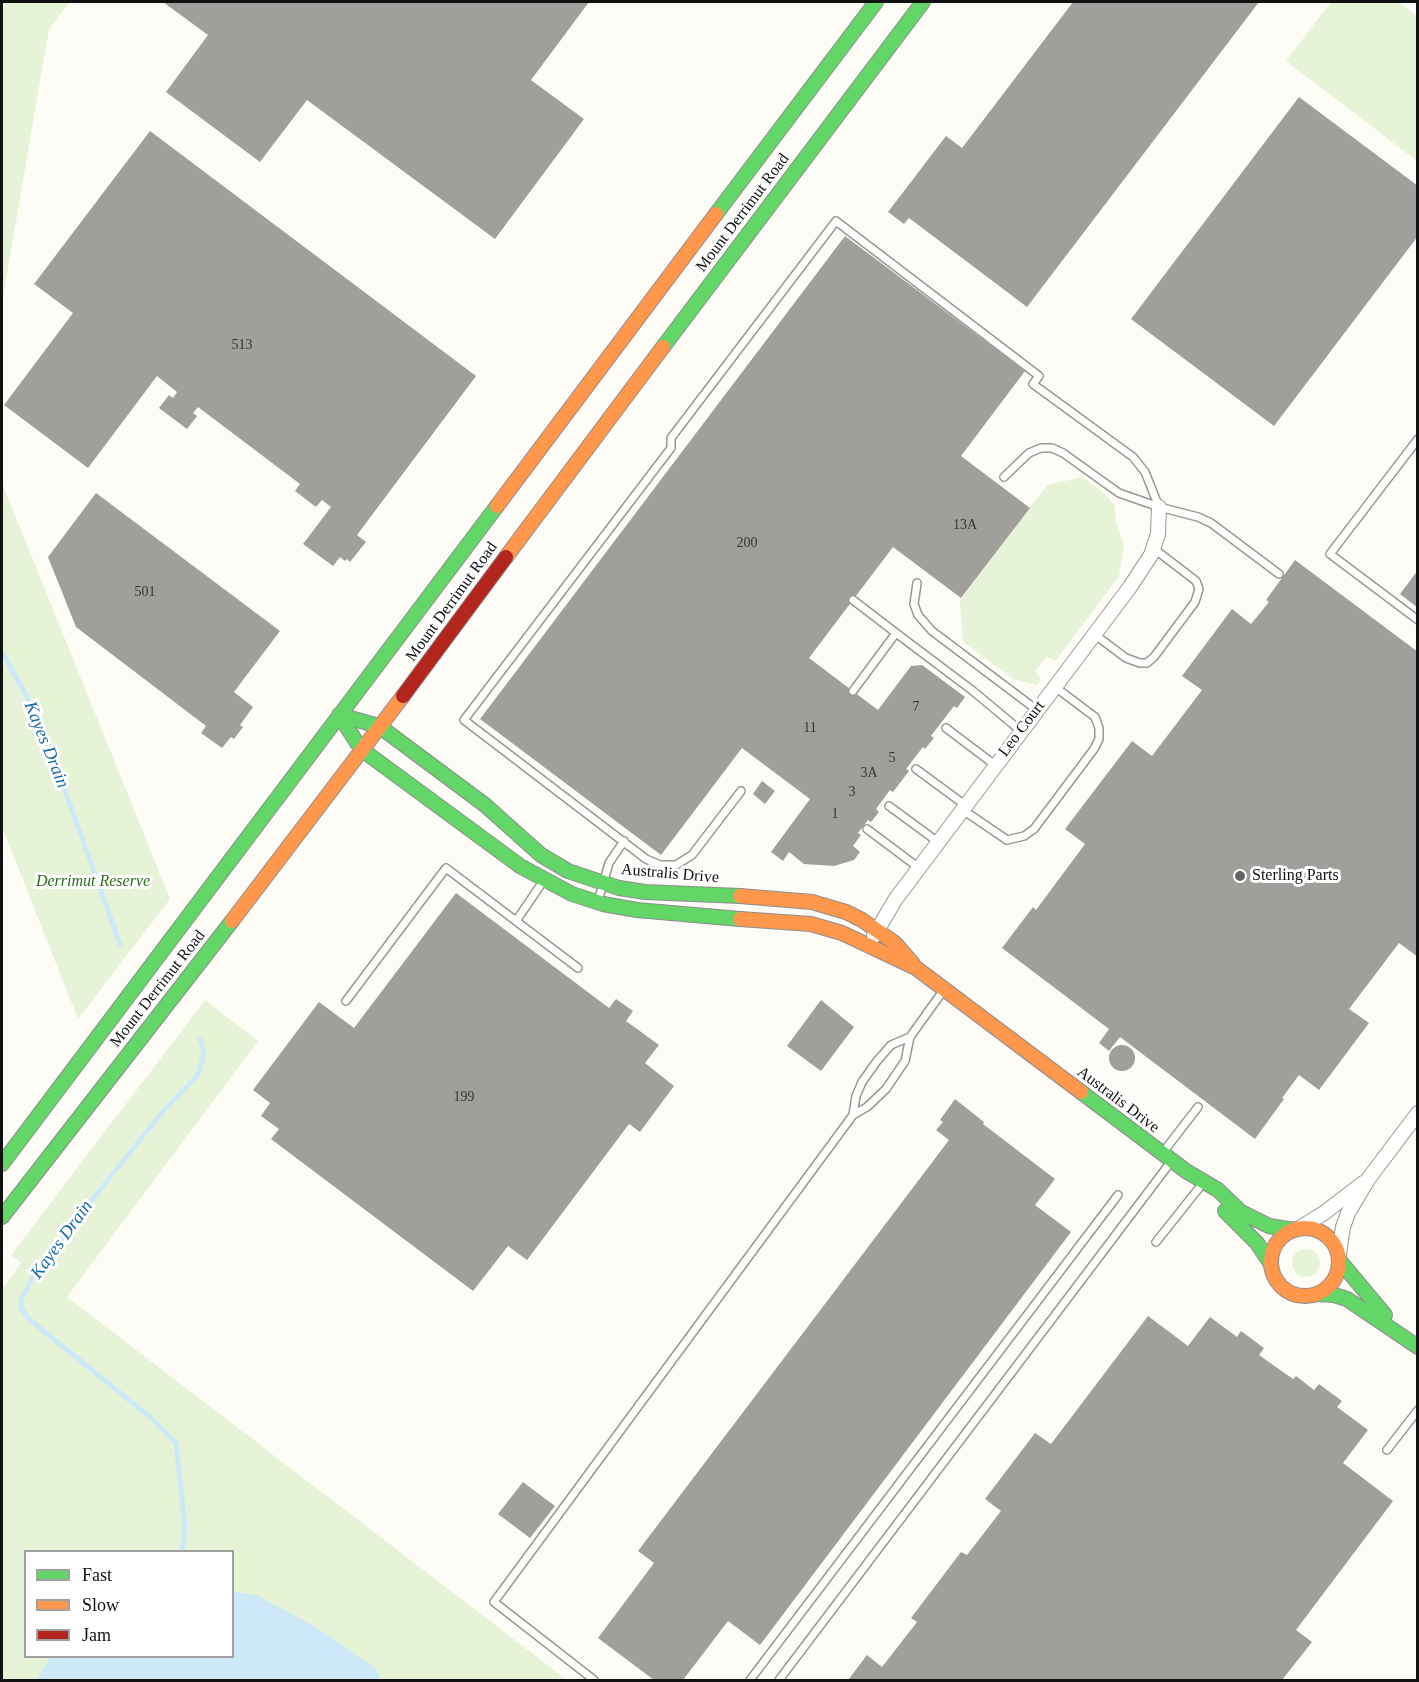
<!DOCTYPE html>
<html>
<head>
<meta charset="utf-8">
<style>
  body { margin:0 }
  #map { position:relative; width:1419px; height:1682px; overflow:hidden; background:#fdfcf7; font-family:"Times New Roman",serif }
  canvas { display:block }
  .frame { position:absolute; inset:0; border:3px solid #111; pointer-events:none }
  .legend { position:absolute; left:24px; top:1550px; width:210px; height:108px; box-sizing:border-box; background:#fff; border:2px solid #a0a0a0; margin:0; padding:8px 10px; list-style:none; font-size:18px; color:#111 }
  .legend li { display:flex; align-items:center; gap:12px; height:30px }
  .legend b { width:30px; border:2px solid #a0a0a0 }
</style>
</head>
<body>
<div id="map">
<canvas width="1419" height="1682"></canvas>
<div class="frame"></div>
<ul class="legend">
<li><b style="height:8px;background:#63d668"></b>Fast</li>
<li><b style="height:8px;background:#ff974d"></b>Slow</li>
<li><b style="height:8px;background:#b3261e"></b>Jam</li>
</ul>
</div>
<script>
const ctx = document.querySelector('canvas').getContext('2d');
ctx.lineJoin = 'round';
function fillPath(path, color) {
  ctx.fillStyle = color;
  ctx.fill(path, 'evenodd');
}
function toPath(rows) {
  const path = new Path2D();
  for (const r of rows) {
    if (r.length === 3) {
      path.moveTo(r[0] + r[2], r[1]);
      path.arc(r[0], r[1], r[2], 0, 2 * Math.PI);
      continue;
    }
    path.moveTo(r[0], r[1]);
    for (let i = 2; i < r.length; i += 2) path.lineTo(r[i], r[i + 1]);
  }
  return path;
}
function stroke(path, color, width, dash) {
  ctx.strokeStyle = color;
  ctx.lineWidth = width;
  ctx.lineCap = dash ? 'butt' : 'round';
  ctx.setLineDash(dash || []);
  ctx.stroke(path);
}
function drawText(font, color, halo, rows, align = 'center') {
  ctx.font = font + ' "Times New Roman",serif';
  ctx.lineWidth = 6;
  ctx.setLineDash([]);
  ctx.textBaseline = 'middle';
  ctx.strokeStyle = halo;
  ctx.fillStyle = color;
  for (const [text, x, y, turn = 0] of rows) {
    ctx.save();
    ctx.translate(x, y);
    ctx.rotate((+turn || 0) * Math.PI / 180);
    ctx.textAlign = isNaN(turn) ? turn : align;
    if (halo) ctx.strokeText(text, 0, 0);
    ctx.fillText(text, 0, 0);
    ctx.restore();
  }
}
fillPath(toPath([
  [2,2,70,2,49,29,2,303],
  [1331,2,1398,2,1417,16,1417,161,1286,61],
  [1082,477,1104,493,1115,506,1115,517,1124,546,1119,576,1056,660,1046,657,1035,671,1041,679,1037,685,1013,679,963,642,960,601,1047,485],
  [2,483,170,899,78,1019,2,827],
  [205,1000,258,1041,67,1297,567,1680,2,1680,2,1289,21,1263,11,1255],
  [26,1552,232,1552,232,1656,26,1656],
  [1306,1263,14]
]), '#e7f3d7');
fillPath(toPath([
  [233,1592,256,1595,316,1627,375,1668,381,1680,37,1680,50,1657,232,1656]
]), '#cde8f7');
stroke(toPath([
  [2,652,27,697,50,749,120,944],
  [182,1552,185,1527,176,1443,150,1417,30,1320,21,1308,21,1300,34,1275,75,1221,164,1110,198,1075,204,1053,200,1040]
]), '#cde8f7', 5);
fillPath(toPath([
  [163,2,589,2,531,80,584,119,495,239,307,100,260,162,166,92,208,35],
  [1073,2,1259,2,1027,307,909,218,904,224,888,212,946,136,962,148],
  [1299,97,1418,186,1418,236,1274,426,1131,319],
  [150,131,476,376,357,535,366,542,350,562,347,559,345,561,340,557,333,566,303,544,331,507,322,500,316,507,295,491,300,484,198,407,193,413,197,416,187,429,159,408,169,395,173,398,177,392,157,376,88,468,4,405,73,313,34,284],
  [845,236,1025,371,961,456,1030,508,961,598,893,547,809,658,878,710,911,666,922,665,965,697,957,708,954,706,931,736,934,738,925,749,923,747,906,769,909,771,893,792,890,790,876,809,879,812,871,822,868,820,858,833,861,835,853,846,860,852,854,860,834,866,804,864,789,852,783,861,771,852,810,799,742,748,661,855,480,719],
  [96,493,280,631,234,692,253,707,240,725,243,727,234,739,231,737,222,748,201,733,206,726,76,627,48,557],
  [1295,560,1418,652,1418,957,1399,943,1349,1009,1369,1023,1319,1090,1299,1075,1282,1098,1284,1099,1255,1139,1120,1037,1109,1051,1099,1043,1109,1029,1002,948,1033,907,1036,910,1085,844,1065,829,1132,741,1152,756,1202,690,1182,676,1232,609,1251,624,1269,602,1266,600],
  [1418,570,1418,608,1400,594],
  [762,781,775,791,765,804,753,794],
  [456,893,609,1008,616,999,633,1011,626,1021,659,1045,645,1063,674,1086,640,1132,629,1124,527,1260,508,1246,473,1291,271,1139,279,1129,261,1116,270,1103,253,1090,319,1002,354,1028],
  [821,1000,854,1027,821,1071,787,1046],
  [1122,1058,13],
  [955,1099,984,1122,983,1124,1055,1179,1035,1205,1071,1232,760,1645,728,1621,683,1680,654,1680,598,1638,654,1563,638,1551,949,1140,936,1130,943,1122,940,1120],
  [1148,1316,1188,1346,1210,1317,1237,1337,1241,1331,1264,1348,1259,1355,1293,1379,1296,1376,1314,1390,1319,1384,1342,1401,1337,1407,1368,1430,1343,1463,1393,1501,1296,1630,1312,1642,1282,1680,848,1680,867,1655,882,1667,917,1622,911,1618,961,1552,967,1555,1001,1511,985,1499,1035,1433,1051,1444],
  [523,1482,555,1506,530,1538,498,1514]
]), '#a19f9c');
const lane = toPath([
  [1418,439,1330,554,1418,620],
  [1004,477,1029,453,1041,448,1052,448,1063,453,1119,493,1159,507,1198,517,1211,523,1279,574],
  [917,583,914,604,918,615,932,631,1037,710],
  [853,600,896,633],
  [1094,634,1126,658,1140,663,1147,663,1154,657,1195,602,1199,589,1196,581,1153,548],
  [853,691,896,633,973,691,1021,731],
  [946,728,995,765],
  [916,769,965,805],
  [741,791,692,855,676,865,660,865,646,859,464,720,671,448,671,438,836,221,1039,376,1033,384,1133,457,1145,472,1159,507],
  [889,806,938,842],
  [963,810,1007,840,1024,836,1034,829,1094,749,1099,739,1099,728,1095,717,1055,687],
  [867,829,919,868],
  [598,901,609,863,624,841],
  [516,921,544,880],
  [346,1001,446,868,578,968],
  [853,1115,856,1096,862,1082,877,1061,891,1045,910,1037],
  [1164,1151,1198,1107],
  [1156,1242,1203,1183],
  [1387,1450,1418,1410],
  [594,1680,494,1602,853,1115,867,1107,886,1089,905,1061,910,1037,943,991],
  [750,1680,1118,1195],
  [779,1680,1170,1163]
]);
const street = toPath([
  [874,936,895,900,1130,587,1151,555,1158,534,1159,507],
  [1298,1229,1324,1213,1363,1183],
  [1339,1254,1343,1227,1348,1213,1369,1178,1418,1113]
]);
const fast = toPath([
  [716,214,876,2],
  [663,347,923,2],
  [339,715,361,749,520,866,572,894,603,904,637,910,740,919],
  [339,715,379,726,485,805,541,855,568,871,619,888,645,892,740,896],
  [1081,1092,1186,1171,1218,1190,1241,1212,1269,1226,1294,1230],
  [2,1164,497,506],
  [1225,1211,1257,1243,1271,1264],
  [2,1217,232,921],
  [1339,1260,1385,1315],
  [1317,1294,1334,1295,1347,1299,1418,1347]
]);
const slow = toPath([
  [497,506,716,214],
  [506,557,663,347],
  [740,896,812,902,846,912,862,920,895,943,913,964],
  [740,919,811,924,842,933,916,968,1081,1092],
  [232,921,403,696],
  [1305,1262,34]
]);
const jam = toPath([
  [403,696,506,557]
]);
stroke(lane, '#979795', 10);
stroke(street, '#979795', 16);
stroke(fast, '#8e8d8b', 16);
stroke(slow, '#8e8d8b', 16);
stroke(jam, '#8e8d8b', 16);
stroke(lane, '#fffffe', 7);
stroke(street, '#fffffe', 14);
stroke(fast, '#63d668', 14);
stroke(slow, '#ff974d', 14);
stroke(jam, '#b3261e', 14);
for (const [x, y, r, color] of [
  [1240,876,6,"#646362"]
]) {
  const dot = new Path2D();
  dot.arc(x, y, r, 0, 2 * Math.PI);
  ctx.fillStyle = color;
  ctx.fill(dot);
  stroke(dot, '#fff', 2);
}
drawText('14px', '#353434', null, [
  ["513",242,345],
  ["13A",965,525],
  ["200",747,543],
  ["501",145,592],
  ["7",916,707],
  ["11",810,728],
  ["5",892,758],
  ["3A",869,773],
  ["3",852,792],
  ["1",835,814],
  ["199",464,1097]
]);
drawText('16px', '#111', '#fff', [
  ["Mount Derrimut Road",743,213,-53],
  ["Mount Derrimut Road",452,602,-54],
  ["Leo Court",1022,729,-53],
  ["Australis Drive",670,874,5],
  ["Mount Derrimut Road",158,989,-52],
  ["Australis Drive",1118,1100,37]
]);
drawText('16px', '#111', '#fff', [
  ["Sterling Parts",1252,876]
], 'left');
drawText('italic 16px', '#2f6b1f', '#fff', [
  ["Derrimut Reserve",93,882]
]);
drawText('italic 18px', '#1768a6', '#fff', [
  ["Kayes Drain",46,745,68],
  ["Kayes Drain",62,1240,-54]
]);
</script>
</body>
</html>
